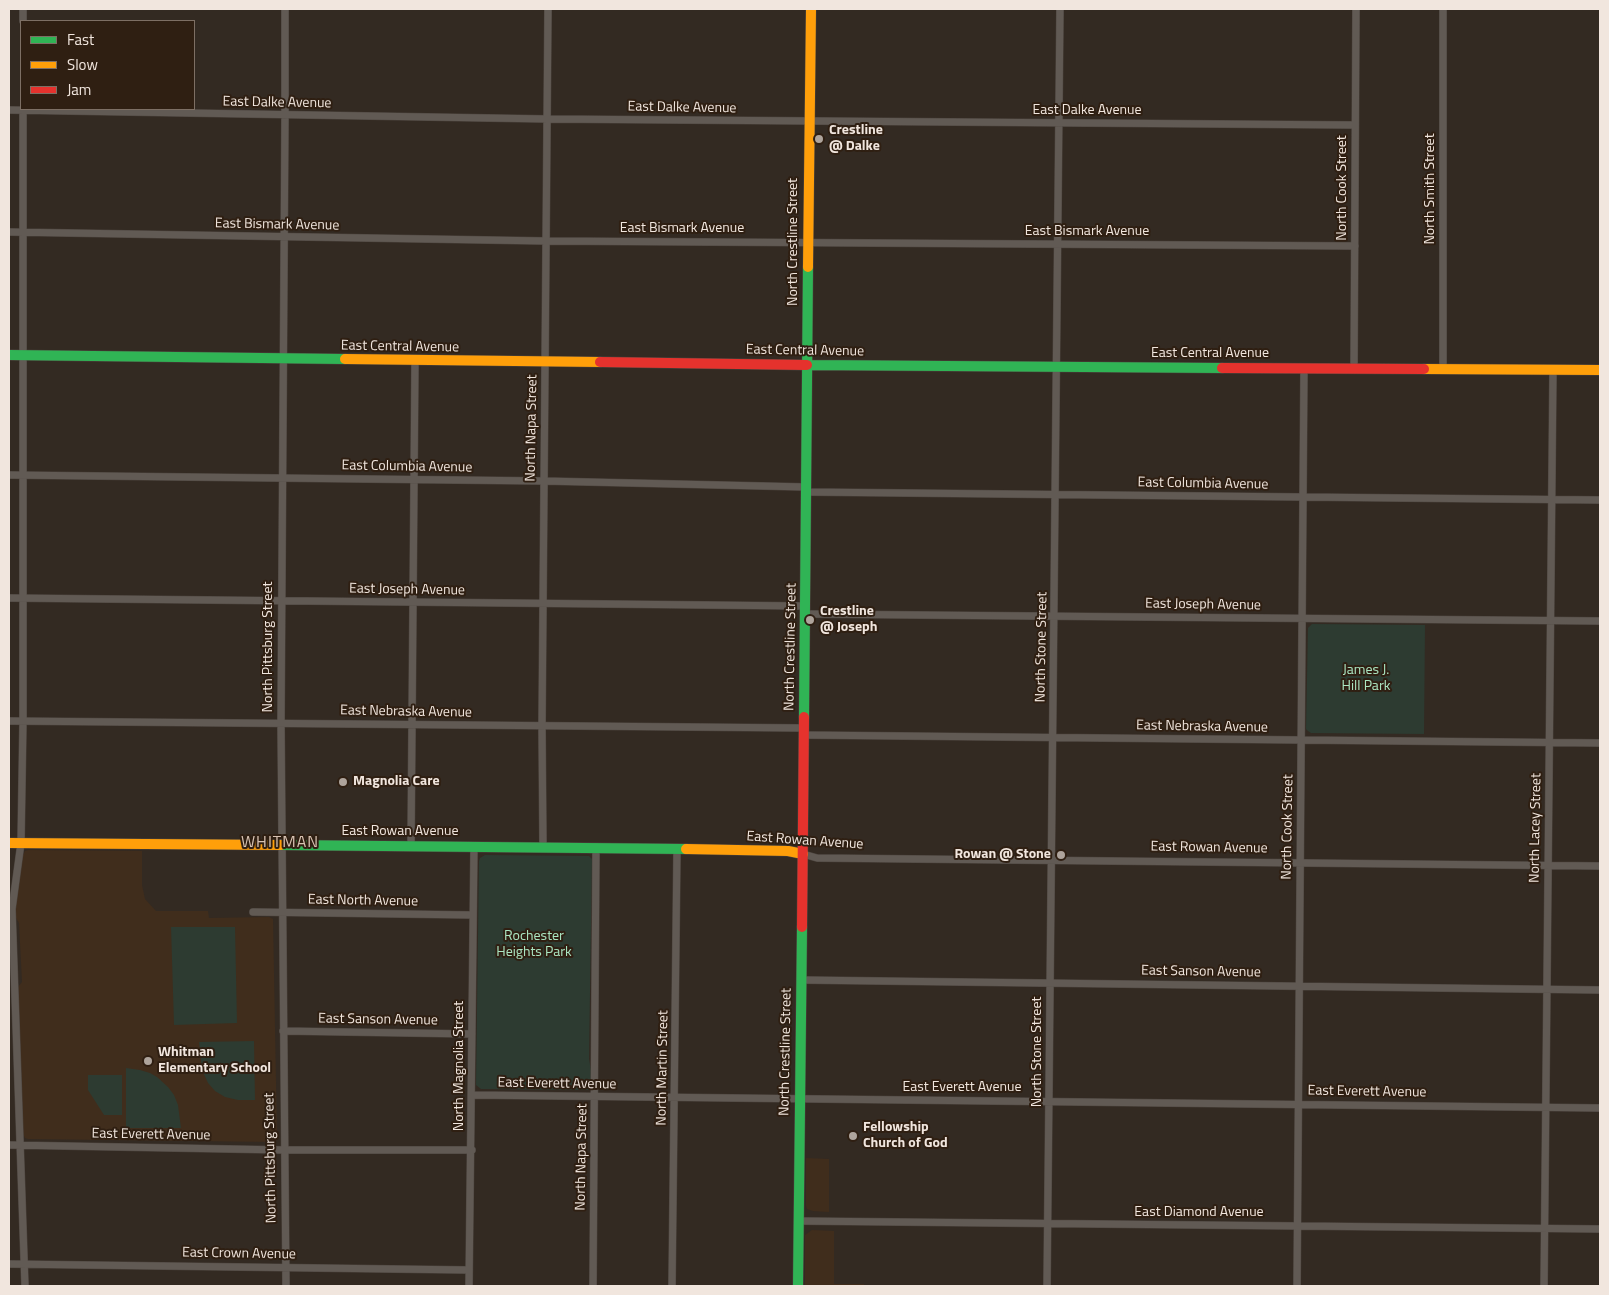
<!DOCTYPE html>
<html>
<head>
<meta charset="utf-8">
<style>
  body { margin:0 }
  #map { position:relative; width:1609px; height:1295px; overflow:hidden; background:#332a22; font-family:"Titillium Web",sans-serif }
  canvas { display:block }
  .frame { position:absolute; inset:0; border:10px solid #f1e6de; pointer-events:none }
  .legend { position:absolute; left:20px; top:20px; width:175px; height:90px; box-sizing:border-box; background:#2f1f12; border:1px solid #7d6f64; margin:0; padding:6px 9px; list-style:none; font-size:15px; color:#f1e6de }
  .legend li { display:flex; align-items:center; gap:10px; height:25px }
  .legend b { width:25px; border:1px solid #7d6f64 }
</style>
</head>
<body>
<div id="map">
<canvas width="1609" height="1295"></canvas>
<div class="frame"></div>
<ul class="legend">
<li><b style="height:6px;background:#30b455"></b>Fast</li>
<li><b style="height:6px;background:#ff9f0a"></b>Slow</li>
<li><b style="height:6px;background:#e5322d"></b>Jam</li>
</ul>
</div>
<script>
const ctx = document.querySelector('canvas').getContext('2d');
ctx.lineJoin = 'round';
function fillPath(path, color) {
  ctx.fillStyle = color;
  ctx.fill(path, 'evenodd');
}
function toPath(rows) {
  const path = new Path2D();
  for (const r of rows) {
    path.moveTo(r[0], r[1]);
    for (let i = 2; i < r.length; i += 2) path.lineTo(r[i], r[i + 1]);
  }
  return path;
}
function stroke(path, color, width, dash) {
  ctx.strokeStyle = color;
  ctx.lineWidth = width;
  ctx.lineCap = dash ? 'butt' : 'round';
  ctx.setLineDash(dash || []);
  ctx.stroke(path);
}
function drawText(font, color, halo, rows, align = 'center') {
  ctx.font = font + ' "Titillium Web",sans-serif';
  ctx.lineWidth = 4;
  ctx.setLineDash([]);
  ctx.textBaseline = 'middle';
  ctx.strokeStyle = halo;
  ctx.fillStyle = color;
  for (const [text, x, y, turn = 0] of rows) {
    ctx.save();
    ctx.translate(x, y);
    ctx.rotate((+turn || 0) * Math.PI / 180);
    ctx.textAlign = isNaN(turn) ? turn : align;
    if (halo) ctx.strokeText(text, 0, 0);
    ctx.fillText(text, 0, 0);
    ctx.restore();
  }
}
fillPath(toPath([
  [29,850,142,851,142,885,145,899,156,911,208,911,209,918,269,917,273,919,277,1136,275,1142,28,1139,25,1138,23,1134,18,987,22,982,19,923,16,918,15,899,23,855,25,851],
  [806,1158,829,1159,829,1212,813,1211,807,1209,806,1206],
  [812,1230,834,1231,834,1284,864,1284,864,1286,805,1286,805,1235]
]), '#402d1c');
fillPath(toPath([
  [1312,624,1425,625,1424,734,1311,733,1308,731,1306,729,1308,628],
  [485,855,589,856,592,859,589,1059,592,1076,591,1090,481,1089,476,1085,479,861,480,858],
  [171,927,235,927,237,1023,174,1025],
  [254,1041,255,1100,238,1100,225,1097,215,1091,208,1083,202,1070,199,1042],
  [126,1068,140,1070,150,1073,157,1077,168,1087,174,1095,178,1105,181,1128,126,1128],
  [88,1075,122,1075,122,1115,104,1115,88,1090]
]), '#2d3b31');
const street = toPath([
  [23,9,23,21],
  [285,9,285,116,281,723,286,1286],
  [1443,9,1443,369],
  [23,109,23,721,21,843,12,909,25,1286],
  [9,110,548,119,1355,125],
  [9,232,546,241,1355,246],
  [1354,368,1356,9],
  [9,475,544,481,806,487],
  [806,492,1600,500],
  [9,598,805,606],
  [805,614,1600,621],
  [9,721,803,728],
  [803,735,1600,743],
  [411,846,415,361],
  [543,847,542,726,548,9],
  [803,854,817,858,1600,866],
  [253,912,473,915],
  [801,980,1600,990],
  [283,1031,472,1034],
  [473,1095,1600,1108],
  [9,1145,284,1150,472,1150],
  [798,1221,1600,1229],
  [9,1264,469,1270],
  [469,1286,474,846],
  [593,1286,596,847],
  [672,1286,677,849],
  [1047,1286,1060,9],
  [1297,1286,1304,368],
  [1544,1286,1553,370]
]);
const fast = toPath([
  [9,355,345,359],
  [807,365,1222,368],
  [804,717,808,267],
  [281,845,686,849],
  [798,1286,802,927]
]);
const slow = toPath([
  [808,267,811,9],
  [345,359,600,362],
  [1424,369,1600,370],
  [9,843,281,845],
  [686,849,788,851,803,854]
]);
const jam = toPath([
  [600,362,807,365],
  [1222,368,1424,369],
  [802,927,804,717]
]);
stroke(street, '#4d453f', 8);
stroke(fast, '#4d453f', 11);
stroke(slow, '#4d453f', 11);
stroke(jam, '#4d453f', 11);
stroke(street, '#615a54', 7);
stroke(fast, '#30b455', 10);
stroke(slow, '#ff9f0a', 10);
stroke(jam, '#e5322d', 10);
for (const [x, y, r, color] of [
  [819,139,5,"#aea49c"],
  [810,620,5,"#aea49c"],
  [343,782,5,"#aea49c"],
  [1061,855,5,"#aea49c"],
  [148,1061,5,"#aea49c"],
  [853,1136,5,"#aea49c"]
]) {
  const dot = new Path2D();
  dot.arc(x, y, r, 0, 2 * Math.PI);
  ctx.fillStyle = color;
  ctx.fill(dot);
  stroke(dot, '#2f1f12', 2);
}
drawText('14px', '#f1e6de', '#2f1f12', [
  ["East Dalke Avenue",277,103,1],
  ["East Dalke Avenue",682,108,1],
  ["East Dalke Avenue",1087,111],
  ["North Cook Street",1343,188,-90],
  ["North Smith Street",1431,189,-90],
  ["East Bismark Avenue",277,225,1],
  ["East Bismark Avenue",682,229],
  ["East Bismark Avenue",1087,232],
  ["North Crestline Street",794,242,-90],
  ["East Central Avenue",400,347,1],
  ["East Central Avenue",805,351,1],
  ["East Central Avenue",1210,354],
  ["North Napa Street",532,428,-89],
  ["East Columbia Avenue",407,467,1],
  ["East Columbia Avenue",1203,484,1],
  ["East Joseph Avenue",407,590,1],
  ["East Joseph Avenue",1203,605,1],
  ["North Pittsburg Street",269,647,-90],
  ["North Crestline Street",791,647,-89],
  ["North Stone Street",1042,647,-89],
  ["East Nebraska Avenue",406,712,1],
  ["East Nebraska Avenue",1202,727,1],
  ["North Cook Street",1288,827,-89],
  ["North Lacey Street",1536,828,-89],
  ["East Rowan Avenue",400,832],
  ["East Rowan Avenue",805,841,4],
  ["East Rowan Avenue",1209,848,1],
  ["East North Avenue",363,901,1],
  ["East Sanson Avenue",1201,972,1],
  ["East Sanson Avenue",378,1020,1],
  ["North Crestline Street",786,1052,-89],
  ["North Stone Street",1038,1052,-90],
  ["North Magnolia Street",460,1066,-90],
  ["North Martin Street",663,1068,-89],
  ["East Everett Avenue",557,1084,1],
  ["East Everett Avenue",962,1088],
  ["East Everett Avenue",1367,1092,1],
  ["East Everett Avenue",151,1135,1],
  ["North Napa Street",582,1157,-89],
  ["North Pittsburg Street",271,1158,-91],
  ["East Diamond Avenue",1199,1213],
  ["East Crown Avenue",239,1254,1]
]);
drawText('bold 14px', '#f1e6de', '#2f1f12', [
  ["Crestline",829,131],
  ["@ Dalke",829,147],
  ["Crestline",820,612],
  ["@ Joseph",820,628],
  ["Magnolia Care",353,782],
  ["Rowan @ Stone",1051,855,"right"],
  ["Whitman",158,1053],
  ["Elementary School",158,1069],
  ["Fellowship",863,1128],
  ["Church of God",863,1144]
], 'left');
drawText('14px', '#abe6c2', '#2f1f12', [
  ["James J.",1366,671],
  ["Hill Park",1366,687],
  ["Rochester",534,937],
  ["Heights Park",534,953]
]);
ctx.letterSpacing = '1px';
drawText('16px', '#d7c2b2', '#2f1f12', [
  ["WHITMAN",280,843]
]);
ctx.letterSpacing = '0px';
</script>
</body>
</html>
